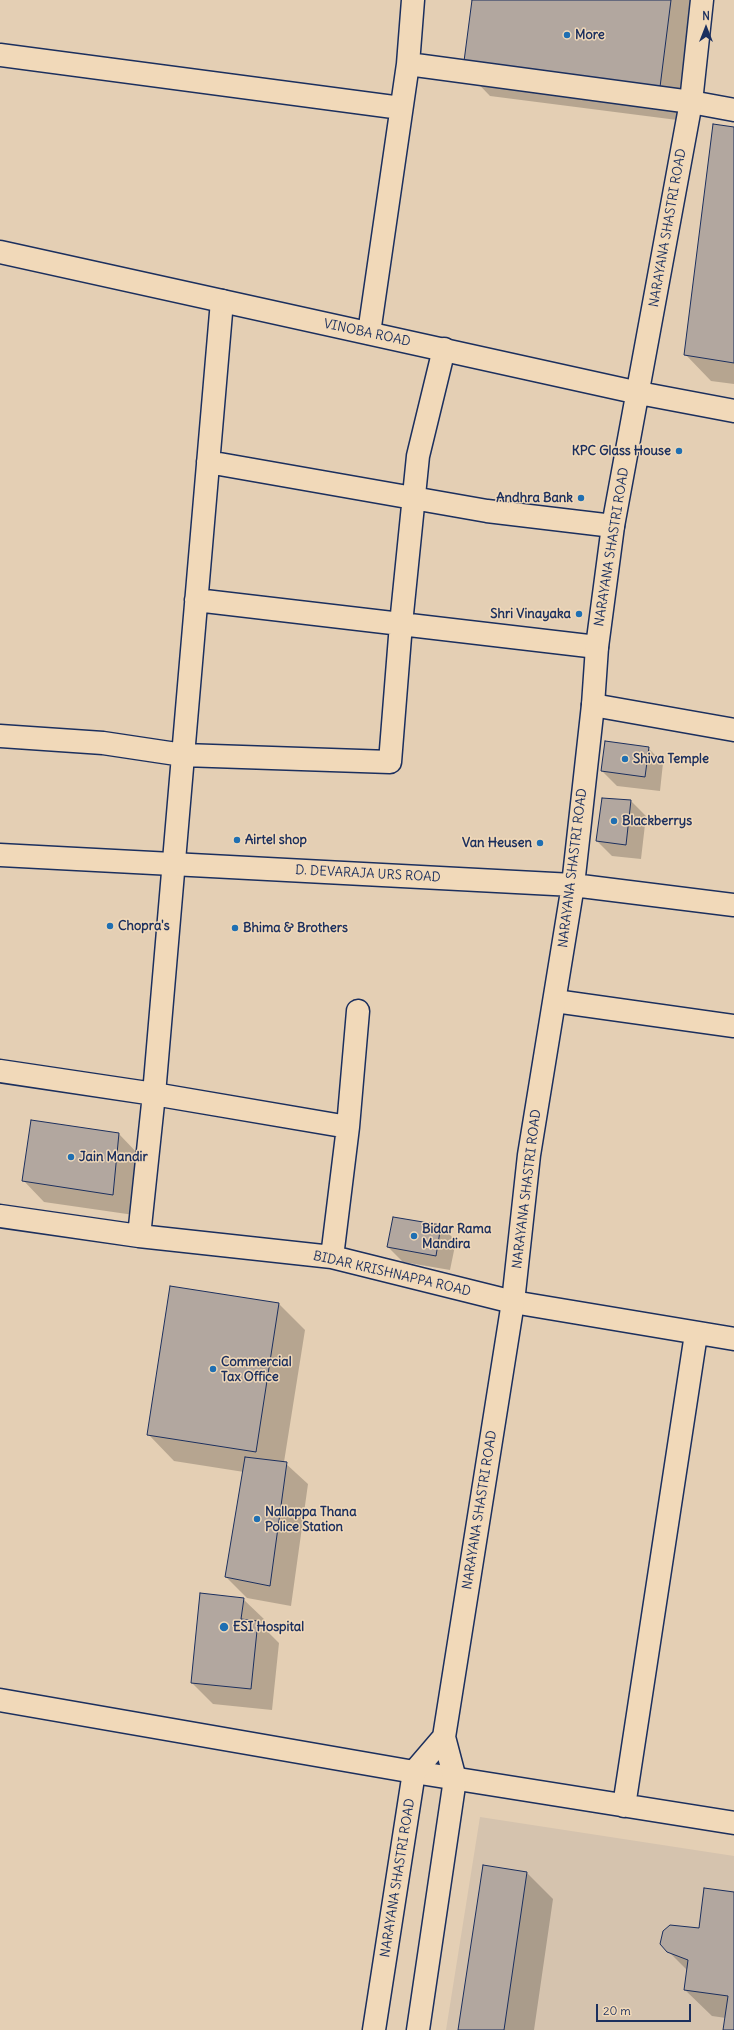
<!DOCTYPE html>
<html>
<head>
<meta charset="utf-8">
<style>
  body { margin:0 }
  #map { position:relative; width:734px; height:2030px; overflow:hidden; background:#e4cfb4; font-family:Delius,sans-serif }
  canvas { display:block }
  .north { position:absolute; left:686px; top:8px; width:40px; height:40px; -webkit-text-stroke:3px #f1d9b9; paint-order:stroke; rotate:0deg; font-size:11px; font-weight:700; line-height:16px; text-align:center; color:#1b2f5e }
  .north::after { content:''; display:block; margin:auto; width:14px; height:18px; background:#1b2f5e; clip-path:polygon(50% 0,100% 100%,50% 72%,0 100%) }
  .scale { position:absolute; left:596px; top:2004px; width:95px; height:18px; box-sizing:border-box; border:2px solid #1b2f5e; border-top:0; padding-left:5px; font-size:12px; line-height:14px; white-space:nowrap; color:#1b2f5e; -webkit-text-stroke:3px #f1d9b9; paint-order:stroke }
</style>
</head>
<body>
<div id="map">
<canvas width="734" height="2030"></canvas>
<div class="north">N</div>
<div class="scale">20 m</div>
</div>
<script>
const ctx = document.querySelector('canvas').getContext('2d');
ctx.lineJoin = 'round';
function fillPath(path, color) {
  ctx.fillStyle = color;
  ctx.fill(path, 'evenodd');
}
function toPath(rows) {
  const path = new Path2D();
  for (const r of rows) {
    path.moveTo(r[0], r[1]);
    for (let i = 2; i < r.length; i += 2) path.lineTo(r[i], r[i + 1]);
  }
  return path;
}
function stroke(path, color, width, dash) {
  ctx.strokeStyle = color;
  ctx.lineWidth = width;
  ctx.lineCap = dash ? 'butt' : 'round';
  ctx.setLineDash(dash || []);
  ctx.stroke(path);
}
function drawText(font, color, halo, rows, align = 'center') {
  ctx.font = font + ' Delius,sans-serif';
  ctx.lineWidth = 3;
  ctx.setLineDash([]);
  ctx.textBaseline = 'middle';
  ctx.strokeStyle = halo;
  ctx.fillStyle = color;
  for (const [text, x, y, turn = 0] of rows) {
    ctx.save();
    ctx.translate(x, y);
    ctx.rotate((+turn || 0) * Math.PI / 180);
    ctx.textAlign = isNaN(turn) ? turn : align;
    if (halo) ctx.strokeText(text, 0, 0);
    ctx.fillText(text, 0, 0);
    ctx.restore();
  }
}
fillPath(toPath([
  [480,1817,734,1856,734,2030,446,2030]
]), '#d5c3ae');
fillPath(toPath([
  [473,0,701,0,685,121,490,96,464,69],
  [734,128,734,384,711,381,685,354],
  [648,748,663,763,660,791,617,786,602,771],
  [603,799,631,801,646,816,641,859,612,856,597,841],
  [32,1121,119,1134,140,1156,134,1215,44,1202,23,1180],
  [441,1226,456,1241,450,1270,403,1262,388,1247],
  [279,1304,305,1330,284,1462,308,1484,291,1606,247,1598,226,1577,244,1472,174,1461,148,1434],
  [243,1599,265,1620,264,1628,279,1643,272,1710,213,1704,192,1683],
  [527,1873,553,1899,534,2030,459,2030],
  [734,1893,734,2030,724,2030,726,2018,712,2016,685,1990,688,1971,668,1951,700,1929]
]), '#0003');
const building = toPath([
  [472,0,671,0,659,95,463,69,472,0],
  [713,124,734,127,734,363,684,355,713,124],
  [605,741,649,747,645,777,601,771,605,741],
  [602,798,631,800,626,845,596,841,602,798],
  [31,1120,119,1133,113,1195,22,1181,31,1120],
  [393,1217,441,1225,436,1256,387,1247,393,1217],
  [170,1286,279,1303,256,1452,147,1435,170,1286],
  [245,1457,287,1462,270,1586,225,1577,245,1457],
  [200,1593,244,1598,241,1619,258,1621,251,1689,191,1683,200,1593],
  [483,1865,527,1872,504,2030,458,2030,483,1865],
  [704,1888,734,1892,734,2030,723,2030,728,1996,684,1990,688,1960,667,1952,660,1944,663,1931,670,1925,699,1928,704,1888]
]);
fillPath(building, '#b2a79f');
stroke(building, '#1b2f5e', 1);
const minor = toPath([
  [0,55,401,108],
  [408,64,691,102,734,110],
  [369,333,408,64,413,0],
  [208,462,487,511,613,526],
  [196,600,597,647],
  [593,705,734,730],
  [0,736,103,743,183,755,390,762,401,624,418,456,444,349],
  [555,1001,734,1026],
  [0,1071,154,1094,348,1127],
  [0,1216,139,1236,332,1257,513,1302,734,1339],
  [139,1236,154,1094,222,301],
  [332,1257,348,1127,358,1011],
  [0,1700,414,1772,734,1823],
  [624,1806,696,1334]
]);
const tertiary = toPath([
  [0,252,639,393,734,411],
  [0,855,573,885,734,905],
  [374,2030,414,1772,444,1737],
  [418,2030,455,1779,444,1737,513,1302,529,1155,573,885,593,705,597,647,613,526,691,102,702,0]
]);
stroke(minor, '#1b2f5e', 25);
stroke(tertiary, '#1b2f5e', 25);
stroke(minor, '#f1d9b9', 22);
stroke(tertiary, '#f1d9b9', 22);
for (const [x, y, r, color] of [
  [567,35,4,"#1f6fb2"],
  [679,451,4,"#1f6fb2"],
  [581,498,4,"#1f6fb2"],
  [579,614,4,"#1f6fb2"],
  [625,759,4,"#1f6fb2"],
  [614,821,4,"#1f6fb2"],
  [237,840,4,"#1f6fb2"],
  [540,843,4,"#1f6fb2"],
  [110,926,4,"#1f6fb2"],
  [235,928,4,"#1f6fb2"],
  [71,1157,4,"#1f6fb2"],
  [414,1236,4,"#1f6fb2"],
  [213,1369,4,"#1f6fb2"],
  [257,1519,4,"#1f6fb2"],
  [224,1627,5,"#1f6fb2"]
]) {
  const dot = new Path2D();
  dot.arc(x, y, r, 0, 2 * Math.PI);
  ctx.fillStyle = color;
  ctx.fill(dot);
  stroke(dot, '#f1d9b9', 1.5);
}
drawText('bold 13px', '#1b2f5e', '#f1d9b9', [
  ["More",575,35],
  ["KPC Glass House",671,451,"right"],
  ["Andhra Bank",573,498,"right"],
  ["Shri Vinayaka",571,614,"right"],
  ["Shiva Temple",633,759],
  ["Blackberrys",622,821],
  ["Airtel shop",245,840],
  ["Van Heusen",532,843,"right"],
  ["Chopra's",118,926],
  ["Bhima & Brothers",243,928],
  ["Jain Mandir",79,1157],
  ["Bidar Rama",422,1229],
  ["Mandira",422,1244],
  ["Commercial",221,1362],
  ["Tax Office",221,1377],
  ["Nallappa Thana",265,1512],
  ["Police Station",265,1527],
  ["ESI Hospital",233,1627]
], 'left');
drawText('13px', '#1b2f5e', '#f1d9b9', [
  ["NARAYANA SHASTRI ROAD",668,228,-80],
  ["VINOBA ROAD",367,333,12],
  ["NARAYANA SHASTRI ROAD",612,547,-81],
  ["NARAYANA SHASTRI ROAD",573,868,-83],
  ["D. DEVARAJA URS ROAD",368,874,3],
  ["NARAYANA SHASTRI ROAD",527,1189,-83],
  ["BIDAR KRISHNAPPA ROAD",392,1274,13],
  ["NARAYANA SHASTRI ROAD",480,1510,-81],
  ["NARAYANA SHASTRI ROAD",398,1878,-81]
]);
</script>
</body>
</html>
